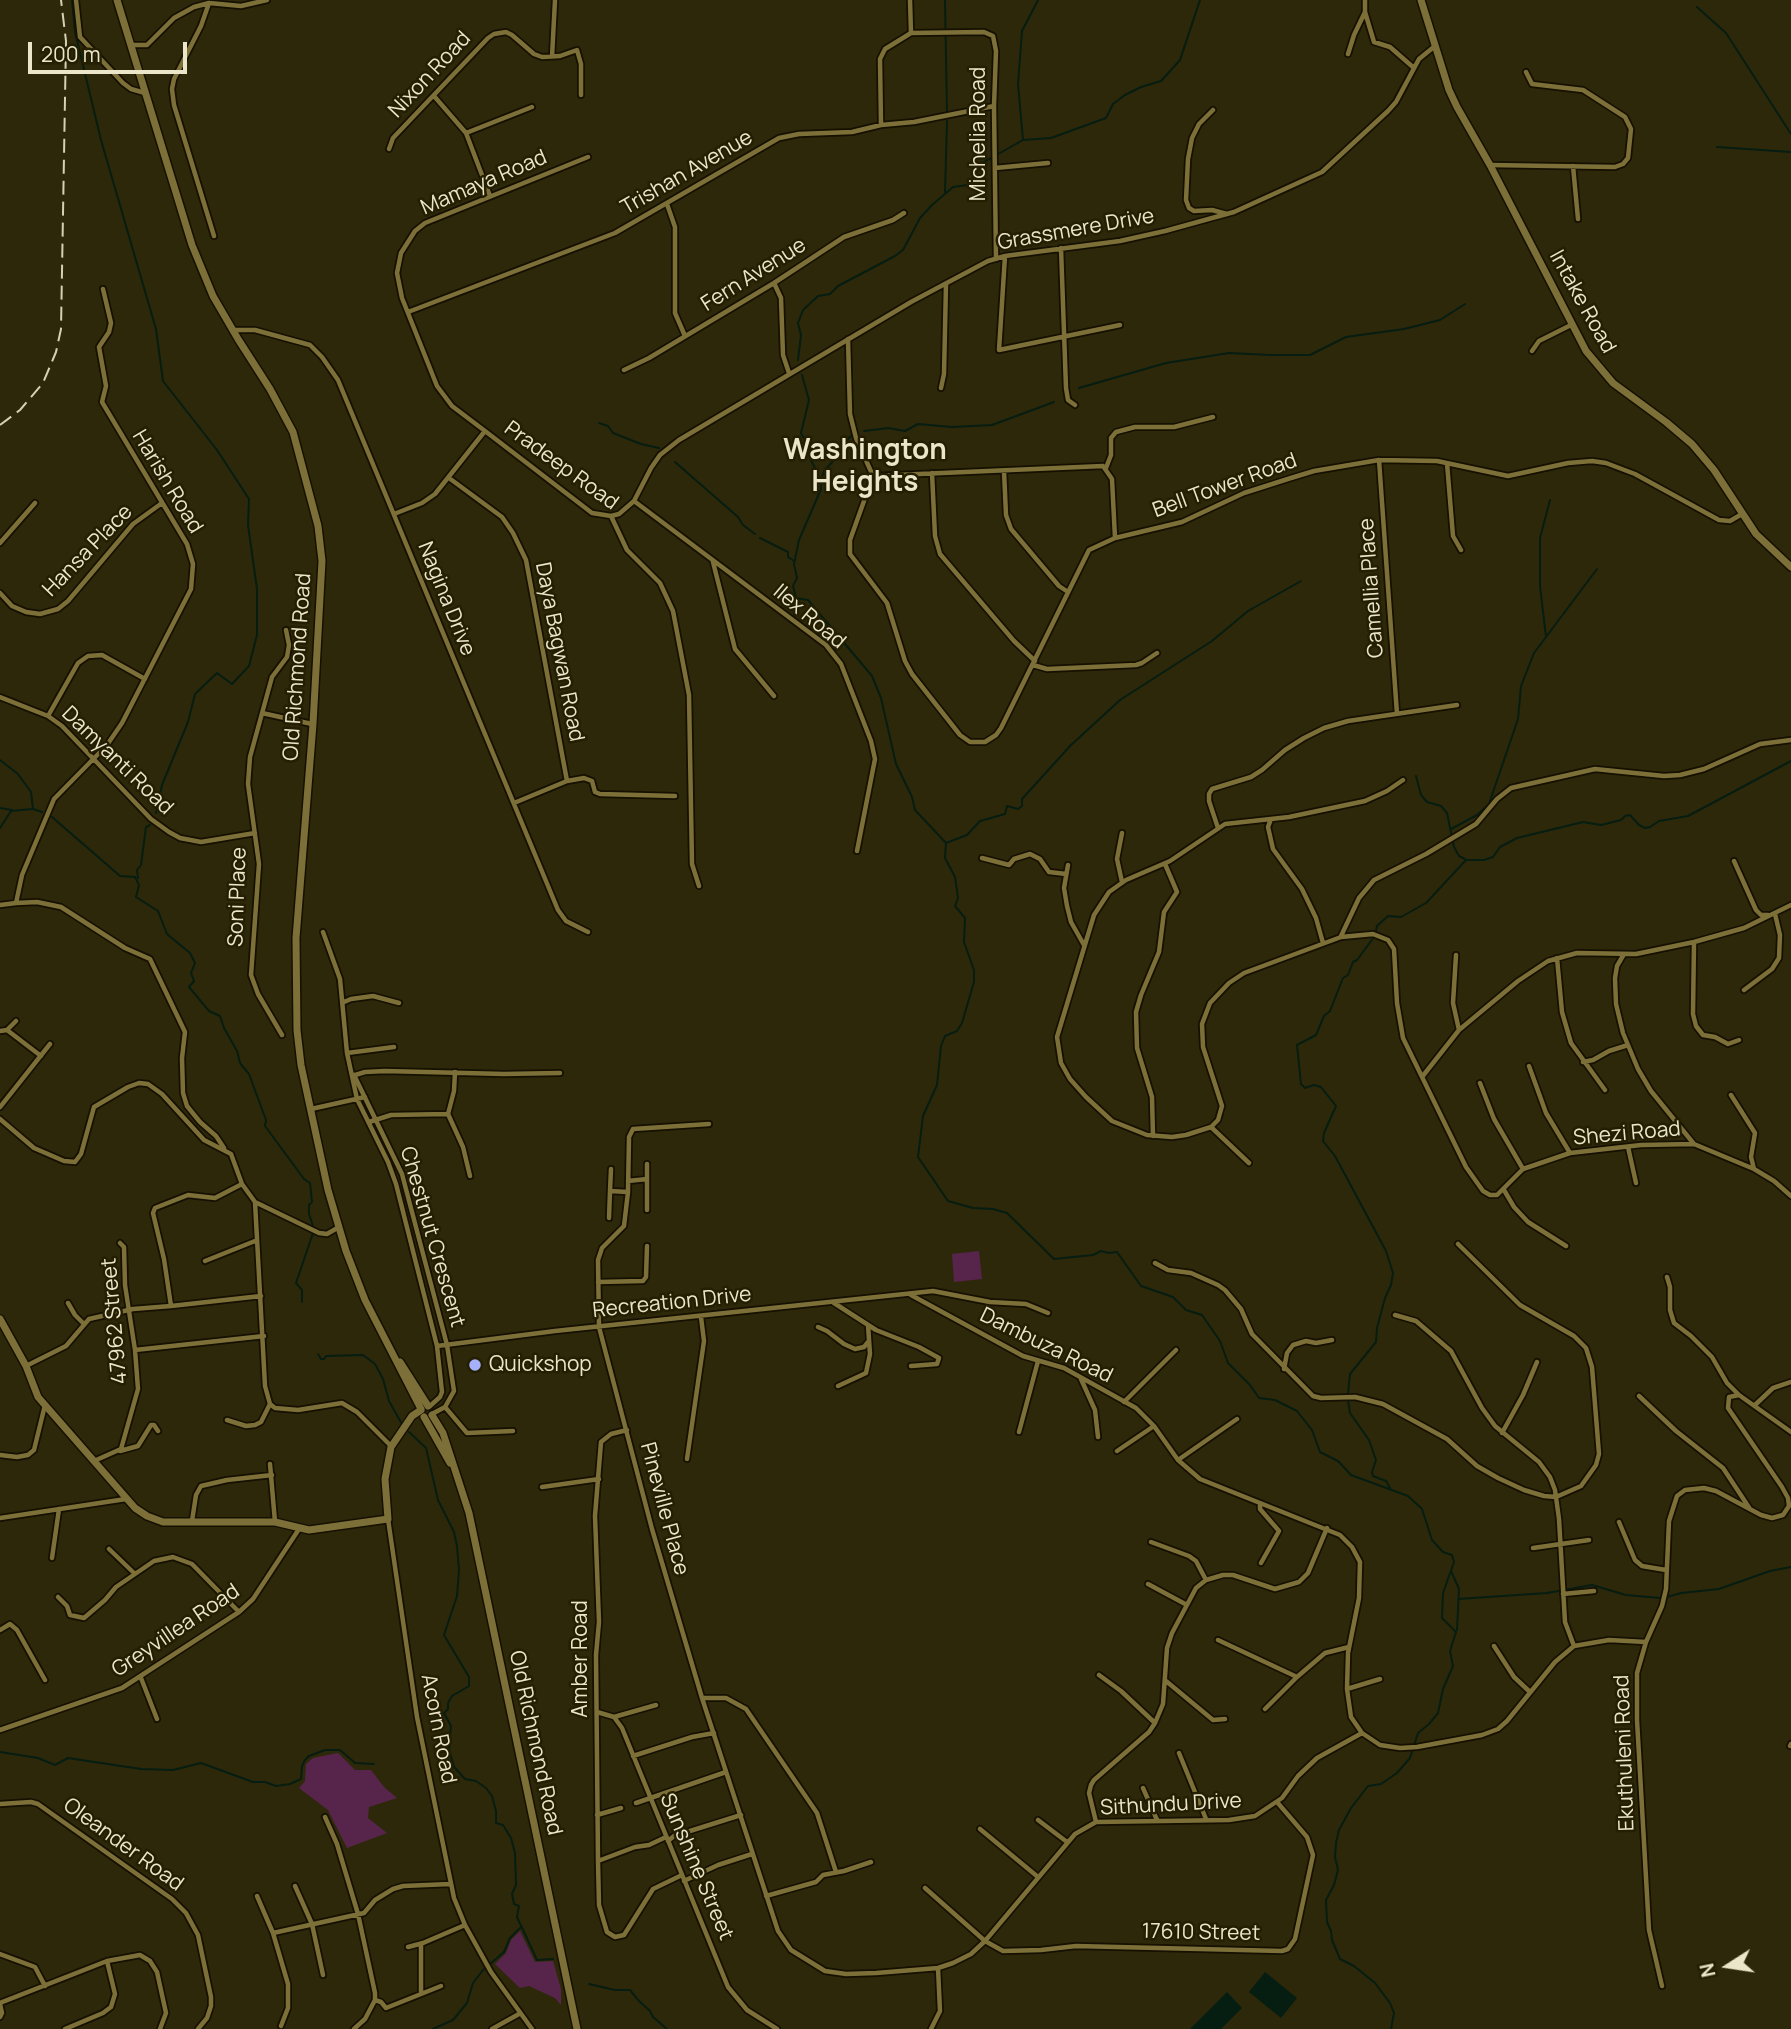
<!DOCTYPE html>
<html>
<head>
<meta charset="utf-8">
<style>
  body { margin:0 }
  #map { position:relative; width:1791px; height:2029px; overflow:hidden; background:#2e280a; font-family:Manrope,sans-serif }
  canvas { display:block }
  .north { position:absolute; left:1693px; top:1931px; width:70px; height:70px; -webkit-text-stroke:5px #241e02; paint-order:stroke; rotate:258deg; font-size:19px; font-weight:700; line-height:28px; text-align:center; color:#ebe5c9 }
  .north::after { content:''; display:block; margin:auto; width:24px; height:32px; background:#ebe5c9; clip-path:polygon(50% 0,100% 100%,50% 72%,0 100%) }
  .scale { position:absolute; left:28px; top:42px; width:159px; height:32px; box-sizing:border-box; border:4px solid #ebe5c9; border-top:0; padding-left:9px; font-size:21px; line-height:24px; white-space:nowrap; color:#ebe5c9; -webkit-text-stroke:5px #241e02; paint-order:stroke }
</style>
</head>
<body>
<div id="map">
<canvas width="1791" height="2029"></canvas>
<div class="north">N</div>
<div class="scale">200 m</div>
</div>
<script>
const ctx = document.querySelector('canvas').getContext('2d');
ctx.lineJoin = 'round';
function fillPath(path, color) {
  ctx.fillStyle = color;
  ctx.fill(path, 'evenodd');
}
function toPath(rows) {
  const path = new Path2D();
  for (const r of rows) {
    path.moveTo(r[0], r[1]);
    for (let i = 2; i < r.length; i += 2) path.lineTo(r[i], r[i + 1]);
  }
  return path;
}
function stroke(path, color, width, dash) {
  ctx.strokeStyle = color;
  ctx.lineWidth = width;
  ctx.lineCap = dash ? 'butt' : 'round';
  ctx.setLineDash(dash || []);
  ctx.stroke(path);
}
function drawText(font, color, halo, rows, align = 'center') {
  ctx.font = font + ' Manrope,sans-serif';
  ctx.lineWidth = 5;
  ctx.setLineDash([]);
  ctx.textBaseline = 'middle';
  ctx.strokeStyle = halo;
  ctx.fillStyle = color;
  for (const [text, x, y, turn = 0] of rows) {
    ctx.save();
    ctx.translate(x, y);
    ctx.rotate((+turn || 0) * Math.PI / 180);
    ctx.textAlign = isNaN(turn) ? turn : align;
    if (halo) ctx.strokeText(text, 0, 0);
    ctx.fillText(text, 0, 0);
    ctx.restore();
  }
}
fillPath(toPath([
  [979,1251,982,1279,954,1282,952,1254],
  [338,1753,355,1770,371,1770,384,1787,397,1798,369,1807,368,1818,387,1833,347,1848,328,1810,299,1788,305,1781,306,1764,313,1758],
  [520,1931,535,1962,553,1961,561,1989,561,2005,555,1998,529,1986,520,1988,495,1964,506,1953,511,1940]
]), '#57254b');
fillPath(toPath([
  [1265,1972,1297,1998,1281,2018,1249,1992],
  [1227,1992,1242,2008,1221,2029,1190,2029]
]), '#061d11');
stroke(toPath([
  [72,0,75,32,101,140,156,329,163,381,217,450,249,499,248,525,257,589,257,635,249,666,232,684,217,673,195,694,188,722,162,785,156,813],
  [945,0,947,113],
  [1697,7,1726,33,1791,134],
  [1023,140,1018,84,1022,31,1038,0],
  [1717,147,1791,152],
  [945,192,947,121],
  [798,360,801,335,798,323,803,310,818,296,830,294,838,286,895,256,903,250,920,218,932,205,953,187,968,185,984,162,1023,140,1051,138,1106,118,1113,104,1125,95,1141,87,1161,81,1180,60,1200,0],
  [802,375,809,400,801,433,803,437,819,448,817,454,811,454,810,458,815,468,814,474,821,482,821,489,799,540,794,564,797,578,793,586,796,598,808,600,872,676,881,698,896,764,912,797,915,810,946,843,945,858,955,877,958,898,955,906,965,918,964,942,974,970,974,982,962,1023,957,1031,945,1036,941,1046,937,1085,923,1116,918,1157,948,1201,973,1208,993,1209,1007,1213,1054,1259,1093,1255,1101,1251,1109,1253,1117,1252,1141,1286,1173,1297,1186,1310,1202,1315,1220,1341,1228,1363,1250,1385,1259,1398,1275,1400,1297,1411,1312,1430,1320,1452,1338,1461,1351,1475,1408,1496,1422,1509,1432,1540,1443,1552,1452,1555,1454,1562,1443,1593,1442,1618,1456,1632,1450,1651,1453,1666,1443,1689,1438,1713,1429,1724,1418,1733,1410,1758,1397,1773,1381,1784,1368,1786,1351,1808,1339,1830,1336,1843,1335,1857,1338,1870,1334,1885,1326,1900,1327,1922,1331,1931,1332,1940,1340,1959,1354,1966,1375,1983,1390,2003,1394,2013,1391,2029],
  [1079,388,1166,363,1229,353,1270,355,1310,355,1346,337,1404,329,1440,320,1465,304],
  [599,423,608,426,613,433,641,444,659,448],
  [864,431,888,428,905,431,918,424,952,427,992,425,1054,402],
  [675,462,738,517,743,525,755,534],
  [821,480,824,471,834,460,836,451,851,436],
  [760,538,788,552,788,557,794,561],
  [1546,637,1540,586,1540,538,1550,500],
  [0,760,18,774,31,792,33,809,42,812],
  [1416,776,1421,795,1427,802,1441,806,1447,813,1454,847,1459,856,1465,859],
  [0,808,12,810],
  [52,817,120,876,135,877,139,885,136,897,158,911,167,934,190,953,195,963,191,973,194,981,189,987,209,1011,220,1016,224,1028,237,1051,240,1063,249,1074,266,1120,265,1126,304,1179,310,1183,312,1202,309,1205,309,1214,313,1226],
  [0,828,11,811,32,809],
  [1451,829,1477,815,1489,804,1518,719,1521,686,1534,653,1597,569],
  [946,843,967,835,980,821,1005,814,1007,806,1018,809,1022,806,1022,799,1070,746,1120,700,1212,641,1248,611,1301,581],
  [138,878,137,870,141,865,146,827,150,825],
  [1376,931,1377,926,1388,916,1401,917,1426,903,1466,860,1484,860,1493,857,1500,847,1517,838,1583,822,1601,825,1621,820,1625,816,1630,815,1639,825,1645,828,1650,827,1659,821,1688,816,1791,761],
  [302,1302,302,1290,296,1283,313,1233],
  [318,1354,321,1359,324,1359,326,1356,363,1355,375,1364,383,1379,389,1401,403,1426],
  [1348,1394,1350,1374,1376,1342,1377,1328,1385,1298,1391,1285,1393,1273,1386,1251,1335,1156,1323,1141,1324,1133,1336,1106,1321,1087,1314,1085,1305,1088,1301,1084,1297,1045,1316,1035,1324,1016,1330,1011,1343,978,1348,975,1353,962,1357,960,1374,937],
  [1348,1400,1350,1413,1369,1440,1376,1460,1372,1472,1373,1476,1386,1481,1390,1488],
  [409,1432,426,1448,438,1500,454,1532,457,1546,459,1570,457,1596,444,1635,469,1677,469,1686,452,1696,448,1703,448,1709,444,1713,451,1726,449,1749,454,1767,465,1779,476,1781,486,1788,492,1796,496,1811,496,1823,503,1825,511,1838,515,1853,516,1885,512,1894,514,1904,519,1906,517,1917,537,1960,553,1959],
  [1451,1571,1459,1589,1457,1630],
  [1667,1597,1681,1593,1719,1589,1770,1571,1791,1567],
  [1458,1599,1547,1593,1592,1585,1626,1595,1660,1598],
  [0,1752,38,1758,55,1765,68,1758,141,1769,173,1770,201,1763,253,1782,265,1782,276,1786,290,1784,301,1779,302,1766,305,1760,309,1756,325,1750,340,1750,355,1763,374,1764],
  [439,1753,448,1750],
  [589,1984,615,1990,630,1990,639,2001,650,2011,653,2017,667,2029],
  [433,2029,453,2020,467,2003,473,1983,483,1970,504,1952,510,1938,521,1927]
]), '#061d11', 2);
const street = toPath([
  [76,0,80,37,123,83,131,89,145,93],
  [910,0,911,33],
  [209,3,201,26,174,79,172,89,174,105,214,236],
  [1365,12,1374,42,1390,47,1414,68],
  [131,45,147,45,174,18,194,7,209,3,241,6,267,0],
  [1348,54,1354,35,1365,12,1365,0],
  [552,57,555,0],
  [434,96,466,133,490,196],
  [1213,110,1199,124,1192,138,1188,159,1186,200,1189,208,1194,211,1212,210,1227,214],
  [881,125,880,59,885,49,911,33,984,32,993,36,996,51,994,106,996,259],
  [466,133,532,107],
  [389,149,393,138,488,38,494,34,506,32,512,35,534,54,542,57,560,56,577,50,581,64,581,95],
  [1490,165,1615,167,1623,164,1628,158,1631,129,1625,117,1583,90,1532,84,1526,72],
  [1573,166,1578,219],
  [995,168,1048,163],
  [667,204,675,227,675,313,685,336],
  [1061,248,1066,388,1068,400,1075,405],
  [1005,256,999,350,1120,325],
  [774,283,781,298,783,355,789,373],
  [408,312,615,233,779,138,799,134,852,132,881,125,914,122,994,106],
  [233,330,255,330,310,345,322,357,338,380,558,910,566,921,588,932],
  [848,339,850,414,856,438,873,476,850,540,850,554,887,603,905,661,912,674,960,735,970,742,985,742,996,735,1001,728,1089,550,1115,538,1182,522,1244,493,1291,478,1314,471,1379,460,1437,461,1508,476,1568,463,1592,461,1606,463,1635,474,1719,520,1730,521,1742,514],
  [1532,351,1539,341,1571,325],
  [624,370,649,358,774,283,844,237,893,220,904,213],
  [941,388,944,374,946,284],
  [485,431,452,406,437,386,402,298,397,273,401,253,415,231,425,223,588,157],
  [1379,460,1397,714],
  [1447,463,1453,536,1461,550],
  [1106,468,1111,455,1111,438,1116,432,1135,427,1174,427,1213,417],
  [1004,471,1006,515,1011,529,1059,586,1068,592],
  [932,473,935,536,940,554,1014,641,1035,661],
  [873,476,1103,466,1112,479,1115,538],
  [449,478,502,517,513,533,526,560,567,781],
  [634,501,826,645,841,664,871,741,875,759,857,851],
  [394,514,422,503,435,494,485,431,592,513,611,516,619,514,634,501,651,468,660,455,679,440,911,302,988,261,1005,256,1120,241,1165,231,1234,212,1322,172,1388,111,1396,102,1419,59,1435,46],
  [611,516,627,550,660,583,673,611,689,695,692,864,699,886],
  [0,543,35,503],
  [713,562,735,649,774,696],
  [0,593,12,606,26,612,40,614,58,609,68,601,133,524,162,503],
  [1033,665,1047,669,1136,665,1142,663,1157,653],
  [0,697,48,716,62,726,151,819,169,832,180,838,201,842,255,833],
  [262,713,312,724],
  [48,716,78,663,88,656,102,655,145,679],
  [1403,780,1387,791,1365,801,1289,817,1225,824,1170,861,1126,880,1109,892,1094,915,1057,1037,1061,1063,1070,1079,1086,1097,1112,1121,1147,1135,1172,1137,1186,1135,1211,1127,1218,1120,1222,1106,1203,1047,1202,1024,1210,1003,1229,983,1244,973,1341,937,1373,934,1388,940,1394,949,1397,1003,1403,1038,1466,1167,1483,1191,1490,1195,1497,1195,1523,1169,1570,1153,1641,1145,1694,1144,1754,1169,1774,1181,1791,1196],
  [514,803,567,781,584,778,592,781,595,792,600,794,675,796],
  [1271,819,1268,827,1273,849,1302,889,1316,918,1323,943],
  [1218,828,1209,801,1209,794,1212,789,1251,777,1262,770,1285,750,1304,738,1324,728,1348,721,1457,705],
  [1122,833,1117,859,1122,882],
  [982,858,1009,865,1014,859,1030,854,1040,859,1049,872,1066,874],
  [1734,861,1756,910,1761,915,1768,915],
  [1068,865,1064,888,1067,906,1071,922,1084,945],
  [16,903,37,902,61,907,125,948,150,959,185,1032,182,1058,183,1093,187,1106,200,1122,216,1136,224,1148],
  [0,905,16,903,22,875,54,799,107,745,122,723,191,589,193,564,187,544,102,402,106,386,99,347,109,332,111,323,103,289],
  [323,932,340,979,347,1053,357,1099,388,1162,396,1184,437,1346,442,1392,440,1397,430,1406],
  [1341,936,1359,898,1374,880,1426,854,1476,824,1497,799,1511,788,1595,769,1664,776,1680,775,1704,769,1760,744,1791,740],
  [1694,942,1693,1014,1696,1026,1703,1035,1715,1037,1728,1044,1739,1040],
  [1624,954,1617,966,1615,978,1616,1004,1623,1033,1638,1069,1651,1091,1694,1144],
  [1456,955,1453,1003,1459,1030],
  [1557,958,1562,1012,1571,1043,1605,1090],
  [1744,990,1772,969,1779,958,1780,935,1775,914],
  [344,1002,351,999,373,996,399,1003],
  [7,1030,41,1056],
  [0,1031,7,1030,16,1021],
  [282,1035,258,994,251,975,259,864,248,784,250,757,272,677,287,657,289,645,286,630],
  [347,1053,394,1047],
  [1583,1062,1593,1060,1609,1051,1628,1045],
  [1529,1066,1546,1113,1570,1153],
  [354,1075,402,1174,447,1345,454,1391,445,1407,432,1414],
  [352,1076,365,1072,385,1071,504,1074,560,1073],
  [1422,1077,1459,1030,1518,981,1548,961,1577,953,1636,954,1694,942,1744,928,1791,905],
  [1480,1083,1494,1119,1523,1169],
  [1731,1095,1755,1133,1751,1157,1754,1169],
  [0,1107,50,1044],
  [311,1109,365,1097],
  [448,1114,454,1091,455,1072],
  [0,1119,34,1148,64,1161,75,1162,81,1154,94,1107,128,1087,139,1083,148,1084,162,1094,204,1140,231,1154,242,1184,255,1202,319,1233,327,1234,339,1227],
  [369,1122,391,1115,448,1114,463,1147,470,1176],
  [1211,1127,1249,1163],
  [1153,1136,1152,1097,1137,1048,1136,1012,1141,995,1159,952,1164,912,1177,892,1165,864],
  [1628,1147,1636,1183],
  [647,1164,647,1179],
  [628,1181,647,1179,647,1210],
  [242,1184,215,1198,188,1195,155,1208,153,1213,164,1259,171,1306,261,1296],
  [1504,1190,1514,1207,1528,1222,1566,1246],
  [610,1191,611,1169],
  [628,1192,629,1137,633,1129,709,1124],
  [255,1202,265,1386,270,1404,275,1408,298,1410,342,1403,357,1412,391,1446],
  [609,1218,610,1191,628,1192,624,1226,602,1248,598,1260,599,1327,652,1529,702,1698,778,1931,791,1950,825,1971,846,1974,876,1973,938,1968,953,1963,971,1954,985,1941,1075,1834,1096,1822,1229,1820,1255,1816,1282,1798,1298,1776,1317,1758,1362,1733,1380,1745,1400,1748,1417,1747,1482,1735,1498,1729,1507,1721,1555,1662,1574,1646,1609,1640,1646,1642],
  [205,1261,255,1241],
  [1155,1263,1168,1270,1191,1273,1218,1285,1225,1290,1241,1309,1252,1334,1313,1396,1321,1398,1355,1397,1383,1404,1447,1439,1477,1466,1498,1478,1524,1490,1544,1496,1556,1497,1581,1486,1596,1465,1599,1454,1592,1367,1586,1348,1574,1336,1520,1305,1458,1244],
  [1667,1277,1670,1287,1670,1310,1674,1323,1691,1336,1712,1357,1727,1383,1739,1395,1791,1432],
  [598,1282,643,1281,646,1277,647,1246],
  [911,1295,1023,1356,1064,1368,1136,1408,1154,1426,1178,1460,1200,1479,1340,1535,1352,1547,1360,1562,1359,1598,1348,1653,1347,1689,1351,1717,1362,1733],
  [68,1303,75,1315,83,1323],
  [834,1303,876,1330,919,1347,939,1358,937,1364,911,1366],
  [1395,1315,1416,1321,1451,1351,1482,1408,1495,1426,1539,1462,1550,1477,1555,1490,1559,1519,1565,1622,1574,1646],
  [818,1327,827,1331,844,1344,855,1349,864,1347,868,1342],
  [437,1346,555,1331,933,1291,990,1302,1026,1304,1048,1313],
  [135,1350,264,1336],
  [26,1366,66,1346,89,1319,133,1309,171,1306],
  [1284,1369,1287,1353,1293,1345,1306,1341,1316,1343,1332,1340],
  [1081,1379,1095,1410,1098,1437],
  [838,1386,866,1373,870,1354,868,1325],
  [1639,1396,1676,1431,1723,1468,1750,1509],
  [1124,1402,1176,1350],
  [1755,1405,1773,1388,1791,1382],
  [445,1407,467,1433,513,1431],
  [227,1420,246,1426,255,1425,261,1422,270,1404],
  [627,1430,611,1434,601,1442,595,1516,599,1622,596,1655,598,1861,599,1905,607,1932,615,1937,624,1935,653,1889,682,1875],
  [1019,1432,1038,1361],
  [1502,1433,1523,1395,1537,1362],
  [120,1451,138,1446,151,1425,154,1425,158,1431],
  [1117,1451,1154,1426],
  [0,1455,17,1457,28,1455,34,1450,45,1405],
  [687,1459,704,1341,701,1317],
  [1178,1460,1237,1419],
  [94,1461,121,1449,138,1389,135,1350,125,1285,124,1247,120,1243],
  [270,1464,275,1522],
  [542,1487,599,1479],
  [1260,1503,1260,1509,1279,1531,1261,1563],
  [0,1518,126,1499],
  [388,1519,417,1717,454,1898,465,1925,491,1972,532,2029],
  [192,1521,196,1495,201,1486,227,1480,272,1475],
  [1619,1522,1635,1560,1642,1566,1666,1570],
  [1151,1542,1189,1556,1196,1561,1206,1580],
  [1533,1548,1589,1540],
  [109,1549,135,1574],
  [52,1558,59,1509],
  [1148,1584,1187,1605],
  [1563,1594,1594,1591],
  [58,1597,67,1606,70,1615,84,1618,105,1600,116,1587,154,1561,173,1557,192,1564,239,1612],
  [0,1630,10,1624,17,1630,45,1680],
  [1218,1640,1297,1677],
  [1494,1646,1514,1677,1530,1692],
  [1099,1675,1121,1691,1155,1723],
  [141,1678,157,1719],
  [1166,1681,1213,1720,1225,1719],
  [1347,1689,1380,1679],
  [702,1698,726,1698,746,1709,817,1813,836,1872],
  [1265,1709,1297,1677,1325,1653,1349,1647],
  [597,1712,614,1717,622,1728,728,1987,747,2010,777,2029],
  [614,1717,656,1705],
  [0,1730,122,1688,239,1612,253,1599,299,1529],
  [1790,1746,1791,1744],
  [1179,1753,1206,1819],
  [633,1756,692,1737,714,1733],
  [1143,1788,1157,1820],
  [636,1803,726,1772],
  [0,1804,31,1802,38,1804,172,1899,186,1913,198,1935,211,1997,211,2006,207,2018,198,2029],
  [597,1815,621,1808],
  [325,1817,337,1844,358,1914,375,1993,375,2000,365,2019,354,2029],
  [1038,1820,1067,1842],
  [1096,1822,1089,1793,1091,1785,1094,1780,1149,1732,1155,1723,1163,1704,1167,1648,1172,1633,1196,1588,1206,1580,1223,1575,1233,1575,1275,1589,1299,1582,1308,1573,1327,1528],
  [980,1829,1038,1877],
  [668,1841,674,1836,741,1815],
  [598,1861,635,1847,649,1845,666,1837],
  [684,1881,718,1865,752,1854],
  [295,1886,312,1924,323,1975],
  [925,1888,985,1941,1003,1951,1041,1950,1076,1946,1282,1951,1288,1949,1295,1939,1313,1855,1307,1837,1277,1802],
  [257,1896,273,1933,288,1984,288,2008,281,2026],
  [766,1896,816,1882,823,1875,844,1871,871,1862],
  [273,1933,364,1913,375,1900,393,1889,403,1886,450,1884],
  [421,1944,421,1992],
  [408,1947,423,1943,465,1925],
  [0,1954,35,1967,45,1986],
  [1662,1986,1649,1930,1637,1720,1637,1673,1646,1642,1662,1606,1666,1589,1669,1521,1677,1496,1685,1490,1704,1488,1716,1491,1761,1515,1772,1518,1783,1515,1789,1506,1788,1498,1782,1487,1728,1408,1729,1397,1739,1395],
  [375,2000,381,2002,386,2008,441,1986],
  [0,2003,107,1961,140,1955,150,1961,157,1972,166,2013,160,2029],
  [0,2004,2,2013,0,2017],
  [65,2029,103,2013,111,2007,115,1994,107,1961],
  [492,2029,519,2014],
  [931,2029,940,2011,938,1968]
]);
const secondary = toPath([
  [117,0,192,245,213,296,238,339,270,389,293,432,318,526,322,561,313,724,296,938,297,1030,301,1065,328,1190,346,1251,365,1300,421,1409],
  [1421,0,1449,90,1457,107,1490,165,1586,351,1613,383,1666,422,1692,444,1714,470,1756,534,1791,567],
  [0,1319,26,1366,38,1397,135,1508,147,1516,163,1522,275,1522,309,1530,388,1519,385,1479,391,1447,412,1416,421,1410],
  [400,1362,428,1406],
  [432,1415,443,1433,469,1513,577,2029],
  [424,1417,450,1463]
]);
stroke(street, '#161000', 8);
stroke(secondary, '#161000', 10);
stroke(street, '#7c7038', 4.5);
stroke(secondary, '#7c7038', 7);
stroke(toPath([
  [0,425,20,410,43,383,56,352,61,329,66,41,61,0]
]), '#d6d0b4', 2, [14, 7]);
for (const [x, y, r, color] of [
  [475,1365,7,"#a6b1fc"]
]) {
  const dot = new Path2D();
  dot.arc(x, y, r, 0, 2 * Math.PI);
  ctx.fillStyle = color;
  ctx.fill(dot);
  stroke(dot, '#241e02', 2.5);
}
drawText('21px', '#ebe5c9', '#241e02', [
  ["Nixon Road",430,75,-47],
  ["Michelia Road",979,134,-90],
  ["Trishan Avenue",687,173,-30],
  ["Mamaya Road",484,183,-23],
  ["Grassmere Drive",1076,230,-10],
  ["Fern Avenue",754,275,-32],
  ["Intake Road",1582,302,61],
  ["Pradeep Road",561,466,36],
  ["Harish Road",167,482,59],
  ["Bell Tower Road",1225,486,-20],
  ["Hansa Place",88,551,-46],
  ["Camellia Place",1372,588,-94],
  ["Nagina Drive",446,599,68],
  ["Ilex Road",809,617,40],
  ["Daya Bagwan Road",559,652,79],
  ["Old Richmond Road",298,667,-86],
  ["Damyanti Road",117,761,44],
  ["Soni Place",238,897,-88],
  ["Shezi Road",1627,1134,-5],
  ["Chestnut Crescent",432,1237,74],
  ["Recreation Drive",672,1303,-6],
  ["47962 Street",115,1321,-95],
  ["Dambuza Road",1046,1346,26],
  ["Pineville Place",664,1509,75],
  ["Greyvillea Road",176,1631,-34],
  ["Amber Road",581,1659,-90],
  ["Acorn Road",438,1729,79],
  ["Old Richmond Road",535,1743,78],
  ["Ekuthuleni Road",1625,1753,-92],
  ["Sithundu Drive",1171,1805,-3],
  ["Oleander Road",123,1845,36],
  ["Sunshine Street",696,1867,67],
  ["17610 Street",1201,1933,1]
]);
drawText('21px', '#ebe5c9', '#241e02', [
  ["Quickshop",489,1365]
], 'left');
drawText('bold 28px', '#ebe5c9', '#241e02', [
  ["Washington",865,451],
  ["Heights",865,483]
]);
</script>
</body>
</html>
